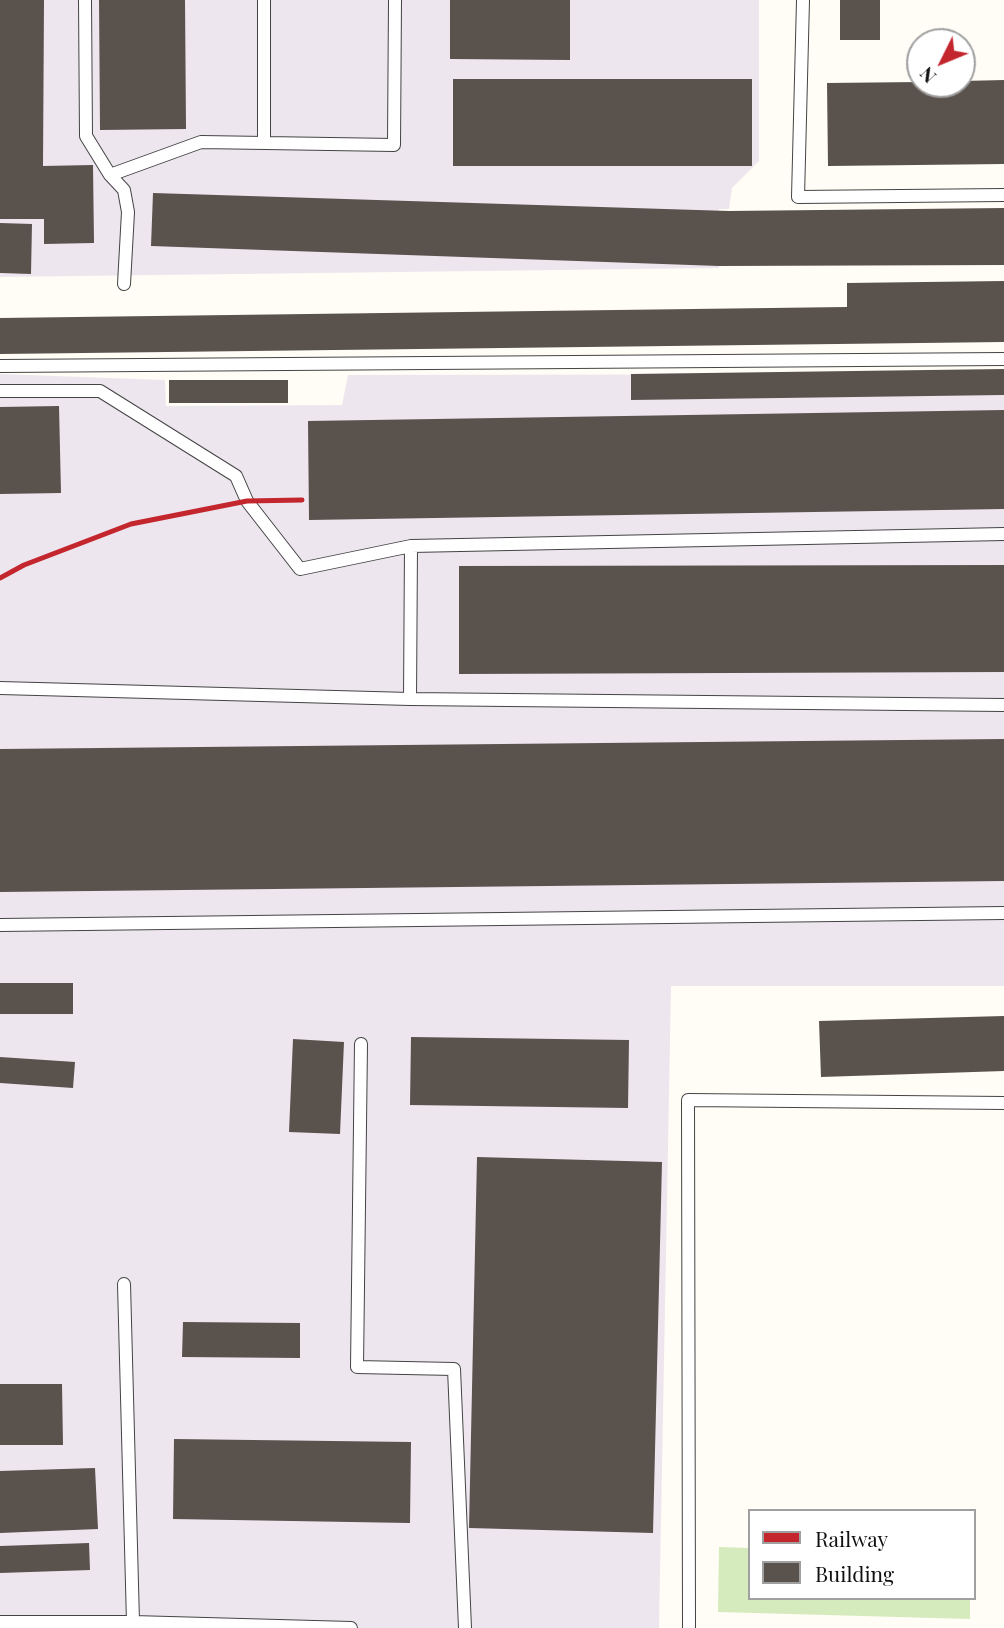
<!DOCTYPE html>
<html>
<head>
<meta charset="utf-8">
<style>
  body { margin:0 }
  #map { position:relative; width:1004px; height:1628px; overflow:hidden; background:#fffdf5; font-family:"Playfair Display",serif }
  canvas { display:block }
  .legend { position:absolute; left:748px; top:1509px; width:228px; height:91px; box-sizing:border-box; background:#fff; border:2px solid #a0a0a0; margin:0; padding:9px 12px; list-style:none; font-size:21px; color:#111 }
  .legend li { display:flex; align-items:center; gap:14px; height:35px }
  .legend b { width:35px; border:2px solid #a0a0a0 }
  .north { position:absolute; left:906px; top:28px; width:70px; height:70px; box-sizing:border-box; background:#fff; border:2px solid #a0a0a0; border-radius:50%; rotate:227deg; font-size:19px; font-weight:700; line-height:28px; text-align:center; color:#111 }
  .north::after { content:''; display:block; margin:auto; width:24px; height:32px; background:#c4262e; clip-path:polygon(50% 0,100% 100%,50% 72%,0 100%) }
</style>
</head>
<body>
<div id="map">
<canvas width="1004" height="1628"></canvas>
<ul class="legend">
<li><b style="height:9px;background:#c4262e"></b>Railway</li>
<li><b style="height:19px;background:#5a524d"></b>Building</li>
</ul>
<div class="north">N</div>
</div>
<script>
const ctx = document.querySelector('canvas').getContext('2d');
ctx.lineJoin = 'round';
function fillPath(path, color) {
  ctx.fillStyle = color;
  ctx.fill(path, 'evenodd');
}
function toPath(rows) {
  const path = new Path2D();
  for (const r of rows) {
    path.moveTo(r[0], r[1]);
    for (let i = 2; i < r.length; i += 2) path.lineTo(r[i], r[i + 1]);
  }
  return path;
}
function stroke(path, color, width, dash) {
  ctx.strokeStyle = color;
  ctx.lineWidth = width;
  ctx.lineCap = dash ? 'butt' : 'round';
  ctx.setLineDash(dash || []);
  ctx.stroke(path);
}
fillPath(toPath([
  [0,0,759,0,759,161,732,188,729,209,719,209,719,268,0,277],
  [0,374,165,380,166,406,342,405,348,375,1004,374,1004,986,671,986,659,1628,0,1628]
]), '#eee6ef');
fillPath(toPath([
  [719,1547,750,1548,750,1598,970,1598,970,1619,718,1612]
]), '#d5ebbd');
fillPath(toPath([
  [0,0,44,0,43,166,93,165,94,243,44,244,44,219,0,219],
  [99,0,185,0,186,129,100,130],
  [450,0,570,0,570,60,450,59],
  [840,0,880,0,880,40,840,40],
  [453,79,752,79,752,166,453,166],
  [1004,80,1004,164,828,166,827,83,920,82,920,84,962,84,962,81],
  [153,193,729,211,1004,208,1004,265,719,266,151,246],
  [0,223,32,224,31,274,0,273],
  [1004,281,1004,342,0,354,0,318,847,307,847,283],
  [1004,369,1004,395,631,400,631,374],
  [169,380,288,380,288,403,169,403],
  [59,406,61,493,0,494,0,407],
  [1004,410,1004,509,309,520,308,421],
  [1004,565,1004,672,459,674,459,566],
  [1004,739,1004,881,0,892,0,749],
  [0,983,73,983,73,1014,0,1014],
  [1004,1016,1004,1071,821,1077,819,1021],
  [411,1037,629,1040,628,1108,410,1105],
  [293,1039,344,1042,340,1134,289,1132],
  [0,1057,75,1062,73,1088,0,1083],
  [477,1157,662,1162,653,1533,469,1528],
  [183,1322,300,1323,300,1358,182,1357],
  [0,1384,62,1384,63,1445,0,1445],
  [174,1439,411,1442,410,1523,173,1519],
  [95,1468,98,1529,0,1533,0,1471],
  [89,1543,90,1570,0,1573,0,1546]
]), '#5a524d');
const service = toPath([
  [85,0,86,136,110,175,124,190,128,212,124,284],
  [264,0,264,143],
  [803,0,798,197,1004,195],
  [110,175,201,142,394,145,395,0],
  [0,366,1004,359],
  [0,391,100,391,236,476,247,501,300,569,411,546],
  [0,688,410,699,1004,705],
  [410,699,411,546,1004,534],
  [0,925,1004,913],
  [361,1044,357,1367,454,1369,465,1628],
  [124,1284,133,1622],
  [0,1622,133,1622,351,1628],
  [689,1628,688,1100,1004,1103]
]);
stroke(service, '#444', 14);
stroke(service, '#fff', 12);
stroke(toPath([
  [0,578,24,565,131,524,247,501,302,500]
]), '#c4262e', 5);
</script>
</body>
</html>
